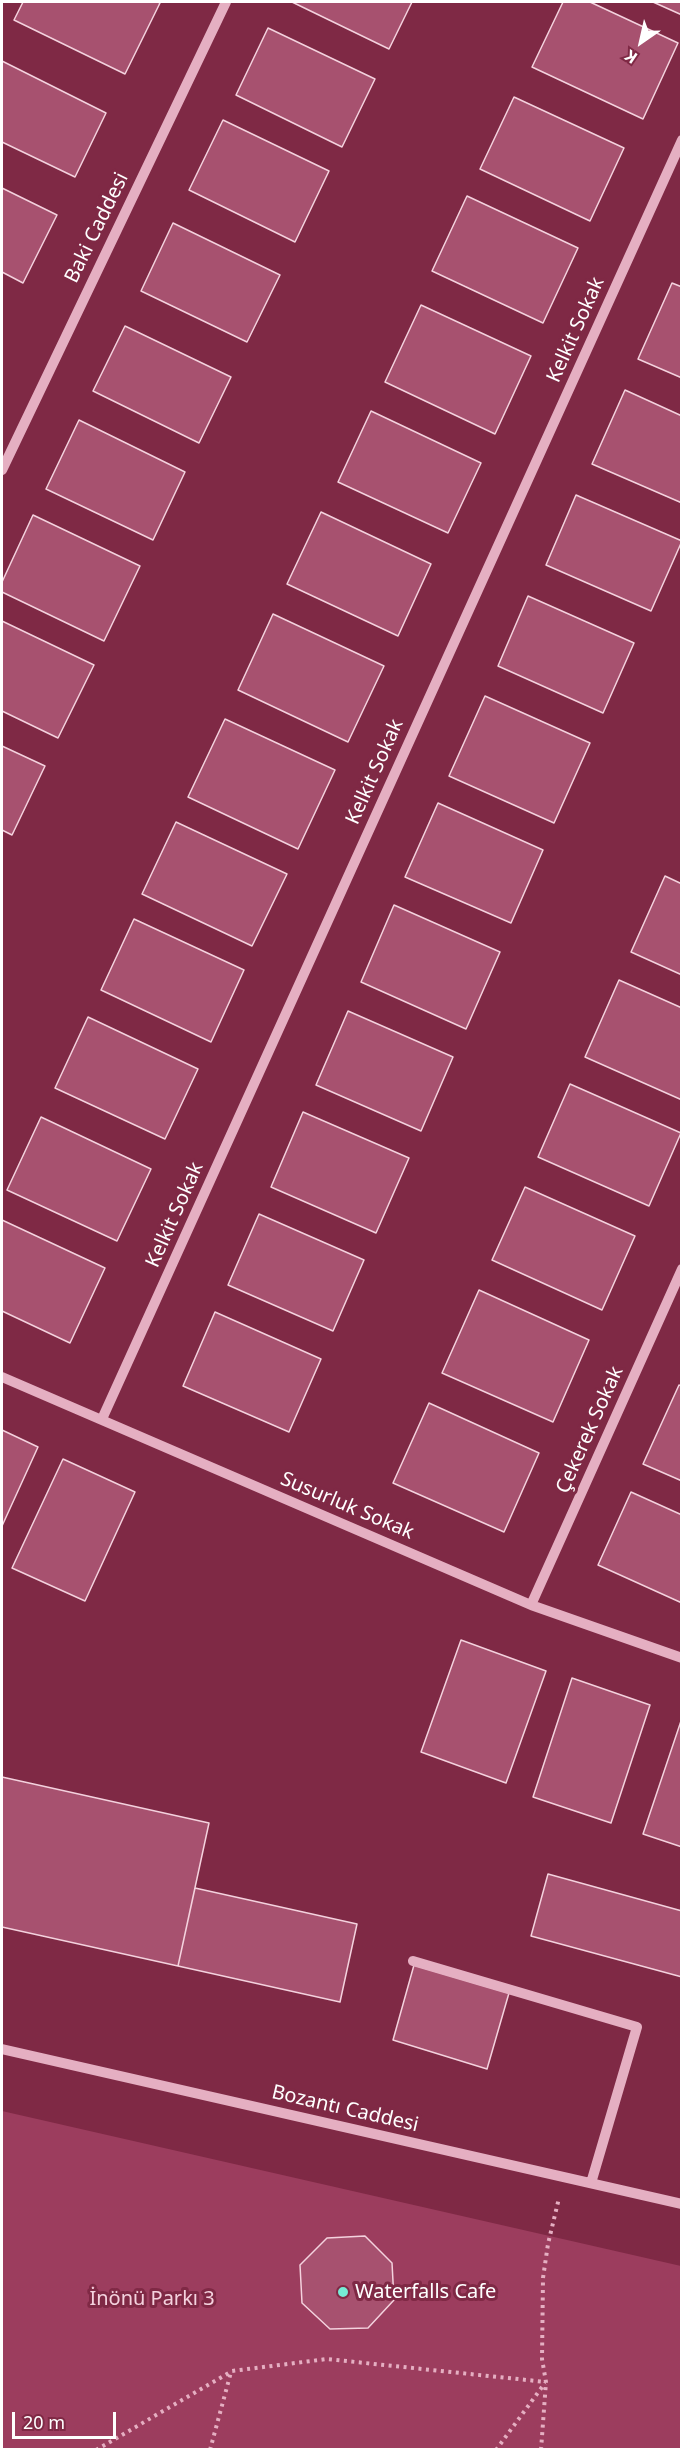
<!DOCTYPE html>
<html>
<head>
<meta charset="utf-8">
<style>
  body { margin:0 }
  #map { position:relative; width:683px; height:2451px; overflow:hidden; background:#7f2945; font-family:"Noto Sans",sans-serif }
  canvas { display:block }
  .frame { position:absolute; inset:0; border:3px solid #fff; pointer-events:none }
  .north { position:absolute; left:611px; top:12px; width:60px; height:60px; -webkit-text-stroke:4px #7f2945; paint-order:stroke; rotate:214deg; font-size:16px; font-weight:700; line-height:24px; text-align:center; color:#fff }
  .north::after { content:''; display:block; margin:auto; width:21px; height:27px; background:#fff; clip-path:polygon(50% 0,100% 100%,50% 72%,0 100%) }
  .scale { position:absolute; left:12px; top:2412px; width:104px; height:27px; box-sizing:border-box; border:3px solid #fff; border-top:0; padding-left:8px; font-size:18px; line-height:21px; white-space:nowrap; color:#fff; -webkit-text-stroke:4px #7f2945; paint-order:stroke }
</style>
</head>
<body>
<div id="map">
<canvas width="683" height="2451"></canvas>
<div class="frame"></div>
<div class="north">K</div>
<div class="scale">20 m</div>
</div>
<script>
const ctx = document.querySelector('canvas').getContext('2d');
ctx.lineJoin = 'round';
function fillPath(path, color) {
  ctx.fillStyle = color;
  ctx.fill(path, 'evenodd');
}
function toPath(rows) {
  const path = new Path2D();
  for (const r of rows) {
    path.moveTo(r[0], r[1]);
    for (let i = 2; i < r.length; i += 2) path.lineTo(r[i], r[i + 1]);
  }
  return path;
}
function stroke(path, color, width, dash) {
  ctx.strokeStyle = color;
  ctx.lineWidth = width;
  ctx.lineCap = dash ? 'butt' : 'round';
  ctx.setLineDash(dash || []);
  ctx.stroke(path);
}
function drawText(font, color, halo, rows, align = 'center') {
  ctx.font = font + ' "Noto Sans",sans-serif';
  ctx.lineWidth = 6;
  ctx.setLineDash([]);
  ctx.textBaseline = 'middle';
  ctx.strokeStyle = halo;
  ctx.fillStyle = color;
  for (const [text, x, y, turn = 0] of rows) {
    ctx.save();
    ctx.translate(x, y);
    ctx.rotate((+turn || 0) * Math.PI / 180);
    ctx.textAlign = isNaN(turn) ? turn : align;
    if (halo) ctx.strokeText(text, 0, 0);
    ctx.fillText(text, 0, 0);
    ctx.restore();
  }
}
fillPath(toPath([
  [2,2111,681,2266,681,2449,2,2449]
]), '#9c3d5e');
const building = toPath([
  [23,2,158,2,160,3,125,74,14,20,23,2],
  [292,2,412,2,389,49,292,2],
  [563,2,590,2,678,43,643,119,532,67,563,2],
  [653,2,682,2,682,15,653,2],
  [268,28,375,79,342,147,236,95,268,28],
  [2,61,106,113,75,177,2,142,2,61],
  [514,97,624,148,590,221,480,169,514,97],
  [223,120,329,171,295,242,189,190,223,120],
  [2,188,57,215,23,283,2,272,2,188],
  [467,196,578,248,543,323,432,271,467,196],
  [173,223,280,275,247,342,141,291,173,223],
  [672,283,682,287,682,378,638,359,672,283],
  [421,305,531,356,495,434,385,382,421,305],
  [125,326,231,377,199,443,93,391,125,326],
  [625,390,682,416,682,503,592,464,625,390],
  [371,411,481,463,448,533,338,482,371,411],
  [79,420,185,472,153,540,46,489,79,420],
  [576,495,682,541,651,611,546,565,576,495],
  [321,512,431,564,398,636,287,584,321,512],
  [33,515,140,566,104,641,2,592,2,582,33,515],
  [528,596,634,643,603,713,498,666,528,596],
  [273,614,384,666,348,742,238,690,273,614],
  [2,621,94,665,58,738,2,711,2,621],
  [485,696,590,743,554,823,449,776,485,696],
  [225,719,335,770,298,849,188,797,225,719],
  [2,746,45,766,12,835,2,830,2,746],
  [438,803,543,850,511,923,405,877,438,803],
  [176,822,287,874,252,946,142,894,176,822],
  [665,876,682,884,682,975,631,952,665,876],
  [394,905,500,952,466,1029,361,982,394,905],
  [134,919,244,970,211,1042,101,990,134,919],
  [619,980,682,1008,682,1100,585,1057,619,980],
  [348,1011,453,1057,421,1131,316,1085,348,1011],
  [88,1017,198,1069,165,1139,55,1088,88,1017],
  [570,1084,681,1133,649,1206,538,1157,570,1084],
  [303,1112,409,1158,376,1233,271,1187,303,1112],
  [41,1117,151,1169,117,1241,7,1190,41,1117],
  [525,1187,635,1236,602,1310,492,1260,525,1187],
  [259,1214,364,1260,333,1331,228,1285,259,1214],
  [2,1220,105,1268,70,1343,2,1311,2,1220],
  [479,1290,589,1340,553,1422,442,1373,479,1290],
  [215,1312,321,1359,289,1432,183,1386,215,1312],
  [679,1385,682,1386,682,1481,643,1464,679,1385],
  [429,1403,539,1453,504,1532,393,1483,429,1403],
  [2,1430,38,1447,2,1526,2,1430],
  [63,1459,135,1492,85,1601,12,1568,63,1459],
  [631,1492,682,1515,682,1603,598,1565,631,1492],
  [461,1640,546,1671,506,1783,421,1752,461,1640],
  [572,1678,650,1705,611,1823,533,1797,572,1678],
  [682,1718,682,1847,643,1834,682,1718],
  [2,1777,209,1823,178,1966,2,1927,2,1777],
  [548,1874,682,1911,682,1977,531,1936,548,1874],
  [195,1888,357,1924,340,2002,178,1966,195,1888],
  [414,1965,509,1993,487,2069,393,2040,414,1965],
  [365,2236,392,2263,394,2300,368,2328,330,2329,302,2303,300,2265,327,2238,365,2236]
]);
fillPath(building, '#a7516f');
stroke(building, '#f4d2de', 1.5);
stroke(toPath([
  [96,2450,232,2371,327,2359,546,2382],
  [210,2450,231,2372],
  [496,2450,545,2383],
  [541,2450,546,2382,542,2359,543,2278,548,2244,559,2198]
]), '#e5afc2', 4, [3, 4.5]);
stroke(toPath([
  [2,470,226,2],
  [2,1377,531,1605,682,1658],
  [102,1419,682,140],
  [531,1605,682,1269],
  [413,1961,637,2027,591,2183],
  [2,2049,682,2204]
]), '#e5afc2', 10);
for (const [x, y, r, color] of [
  [343,2292,6,"#76ecd6"]
]) {
  const dot = new Path2D();
  dot.arc(x, y, r, 0, 2 * Math.PI);
  ctx.fillStyle = color;
  ctx.fill(dot);
  stroke(dot, '#7f2945', 2);
}
drawText('20px', '#fff', '#7f2945', [
  ["Baki Caddesi",97,228,-64],
  ["Kelkit Sokak",576,330,-66],
  ["Kelkit Sokak",375,772,-66],
  ["Kelkit Sokak",175,1215,-66],
  ["Çekerek Sokak",590,1430,-66],
  ["Susurluk Sokak",347,1506,23],
  ["Bozantı Caddesi",345,2109,13]
]);
drawText('20px', '#fff', '#7f2945', [
  ["Waterfalls Cafe",355,2292]
], 'left');
drawText('20px', '#f4d2de', '#7f2945', [
  ["İnönü Parkı 3",152,2299]
]);
</script>
</body>
</html>
